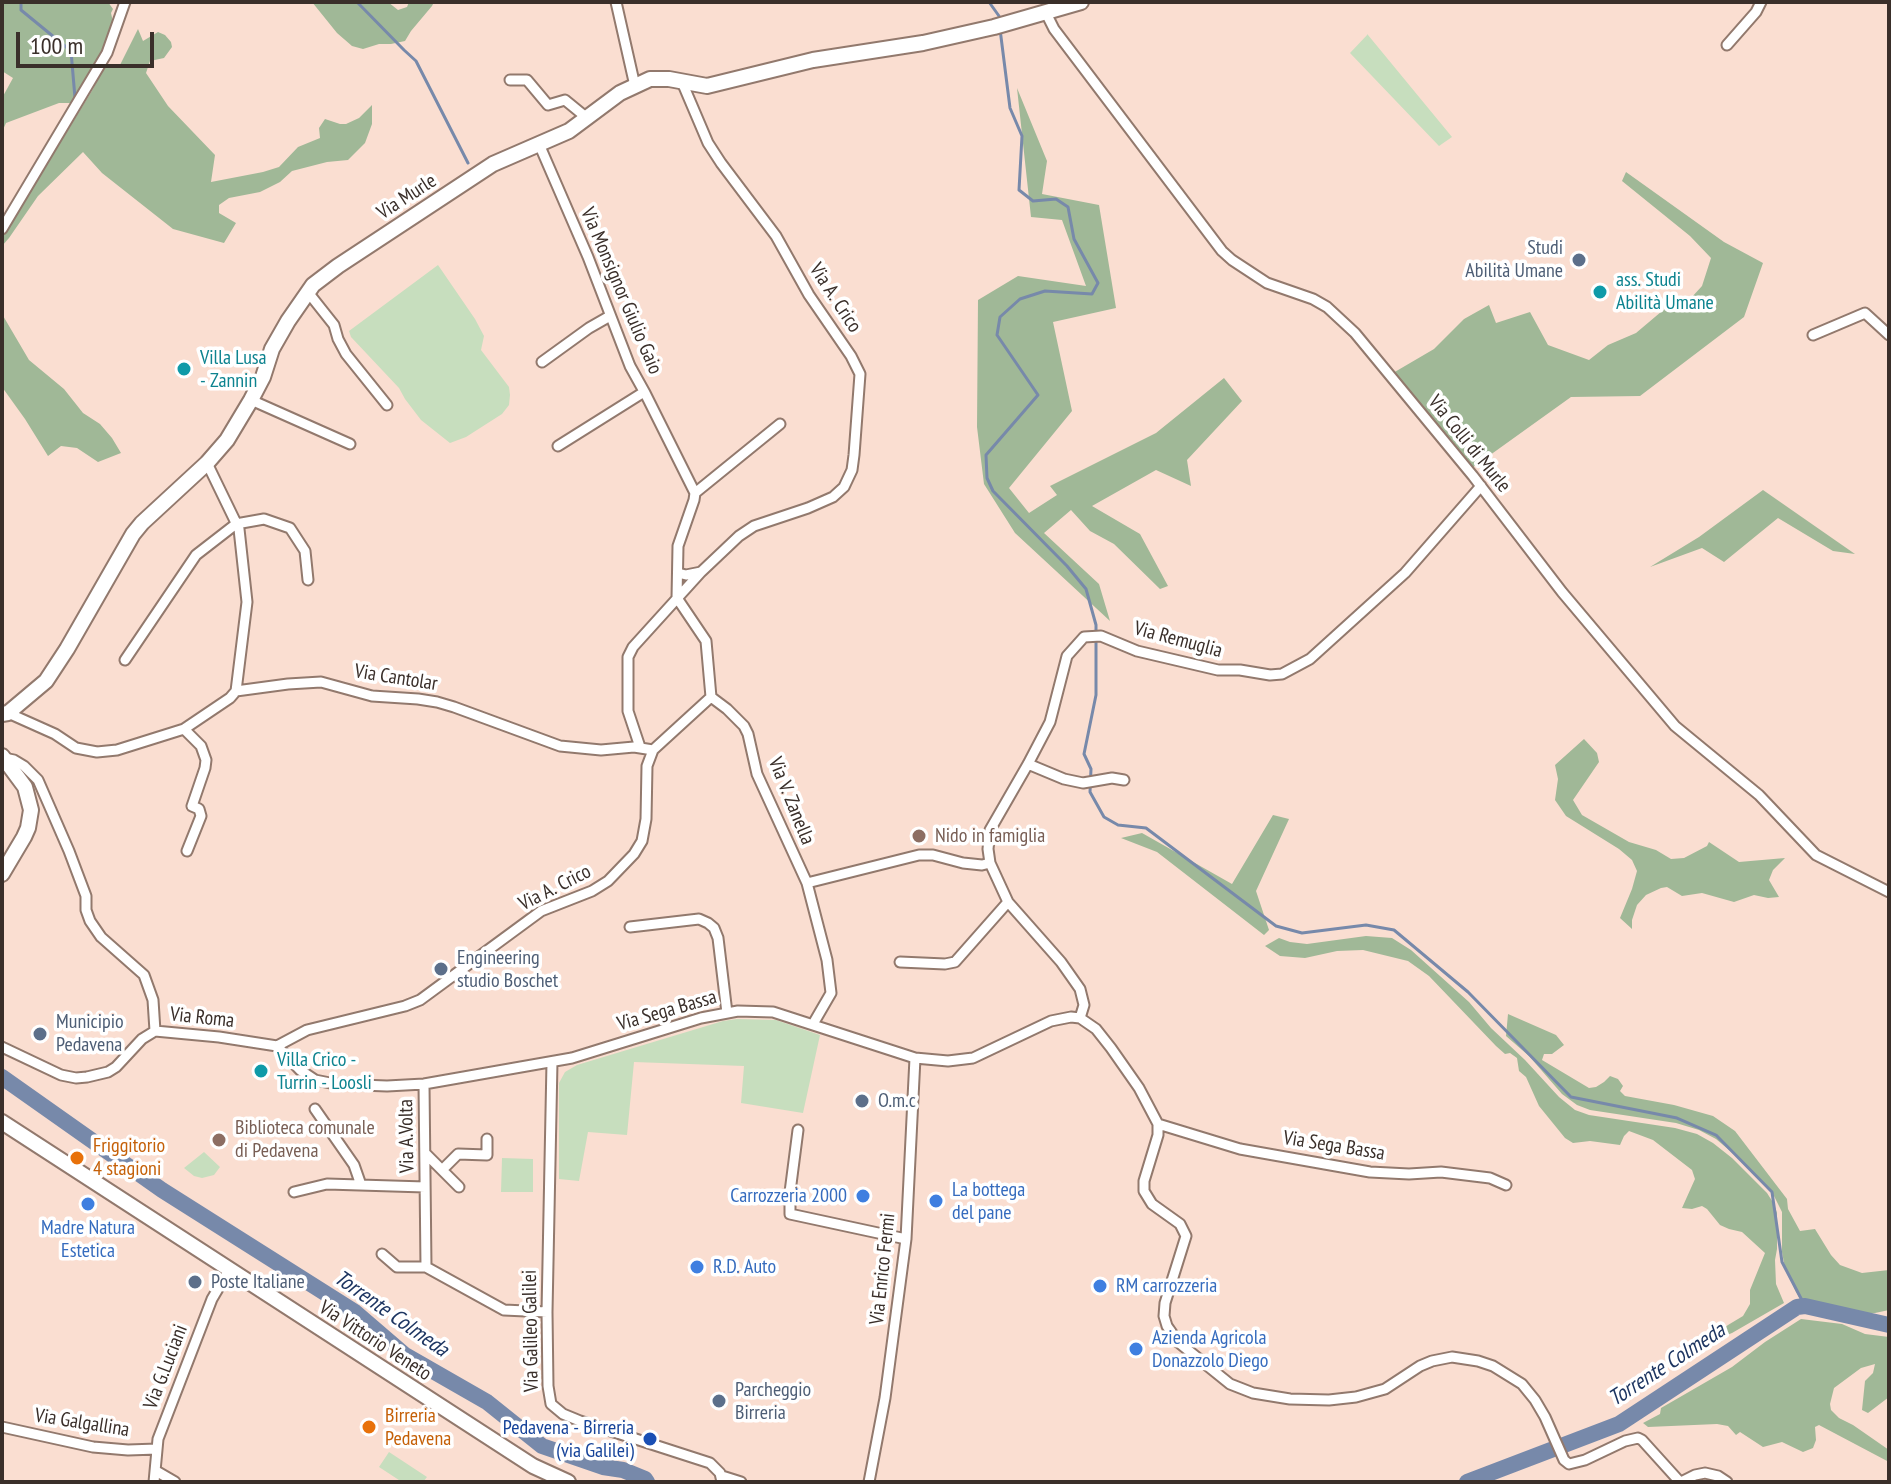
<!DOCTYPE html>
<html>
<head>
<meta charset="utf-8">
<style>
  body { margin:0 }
  #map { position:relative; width:1891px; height:1484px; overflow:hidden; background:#faded1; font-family:"PT Sans Narrow",sans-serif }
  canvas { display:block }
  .frame { position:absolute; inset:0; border:4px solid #3a2f2a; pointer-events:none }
  .scale { position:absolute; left:16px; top:32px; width:138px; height:36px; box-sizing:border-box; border:4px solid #3a2f2a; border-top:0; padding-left:10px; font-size:24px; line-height:28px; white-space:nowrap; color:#3a2f2a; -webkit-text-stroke:6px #fff; paint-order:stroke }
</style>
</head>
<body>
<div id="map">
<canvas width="1891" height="1484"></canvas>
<div class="frame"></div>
<div class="scale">100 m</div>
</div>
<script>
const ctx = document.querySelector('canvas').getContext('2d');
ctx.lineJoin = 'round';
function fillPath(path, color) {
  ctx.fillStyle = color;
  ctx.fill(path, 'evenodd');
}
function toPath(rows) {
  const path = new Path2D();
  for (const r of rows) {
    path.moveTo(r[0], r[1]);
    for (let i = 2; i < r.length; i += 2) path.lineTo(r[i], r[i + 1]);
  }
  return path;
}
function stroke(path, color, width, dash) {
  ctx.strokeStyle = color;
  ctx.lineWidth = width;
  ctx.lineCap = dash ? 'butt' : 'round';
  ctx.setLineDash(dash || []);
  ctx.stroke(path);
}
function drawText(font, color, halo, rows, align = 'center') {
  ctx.font = font + ' "PT Sans Narrow",sans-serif';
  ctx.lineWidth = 7;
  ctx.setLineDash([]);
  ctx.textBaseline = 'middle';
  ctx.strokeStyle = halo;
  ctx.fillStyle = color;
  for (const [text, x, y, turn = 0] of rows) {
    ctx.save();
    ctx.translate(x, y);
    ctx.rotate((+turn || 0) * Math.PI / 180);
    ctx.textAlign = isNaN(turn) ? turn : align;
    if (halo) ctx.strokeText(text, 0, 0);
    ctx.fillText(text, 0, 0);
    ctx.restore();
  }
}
fillPath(toPath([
  [1368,34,1368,35,1452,137,1439,146,1350,53],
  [438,265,475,319,484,336,481,350,509,387,510,395,509,405,502,414,466,437,450,443,421,420,405,399,399,388,351,337,349,331],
  [737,1019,776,1020,820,1035,803,1113,741,1103,744,1066,634,1062,627,1135,588,1132,579,1181,559,1179,559,1083,565,1072,577,1065,723,1021],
  [204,1152,220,1167,214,1175,202,1178,194,1176,184,1168],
  [502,1158,533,1159,533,1192,501,1192],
  [389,1452,427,1477,423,1482,402,1482,379,1467]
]), '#c7debe');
fillPath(toPath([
  [2,2,108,2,113,9,111,13,113,22,98,59,72,103,59,103,6,123,2,132,2,98,13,78,2,71],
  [312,2,388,2,398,10,407,7,409,2,434,2,432,6,411,31,405,41,391,44,379,44,363,49,352,46,337,33],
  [138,29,143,41,158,32,165,35,171,42,172,47,164,58,150,61,146,73,168,106,215,155,211,182,263,172,279,167,298,147,320,138,319,128,325,119,340,124,346,124,359,118,372,105,372,124,365,143,348,160,327,162,292,171,280,182,260,192,229,198,219,205,219,213,236,223,224,243,173,229,102,173,83,152,38,196,9,238,2,246,2,238,93,89,104,66,120,65],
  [1017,88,1047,161,1042,194,1099,205,1116,308,1053,322,1072,411,1009,488,1029,513,1057,495,1050,486,1156,433,1224,378,1242,401,1187,460,1191,486,1156,470,1092,506,1140,534,1168,586,1160,589,1114,544,1090,531,1071,510,1044,533,1099,584,1110,621,1015,533,984,484,977,427,978,300,1018,276,1086,286,1062,220,1031,217],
  [1626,172,1724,242,1763,263,1744,317,1640,396,1571,397,1472,468,1393,373,1434,349,1464,319,1489,305,1496,323,1530,312,1548,345,1589,360,1608,345,1636,333,1668,306,1691,298,1702,286,1711,258,1690,236,1622,181],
  [2,314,29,360,64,389,83,413,100,424,112,438,121,453,98,462,77,448,61,446,48,456,25,419,2,387],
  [1763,490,1855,554,1833,551,1778,518,1724,562,1702,548,1650,567,1699,537],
  [1584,739,1597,753,1599,762,1573,800,1582,815,1629,842,1656,850,1671,859,1684,858,1707,846,1709,842,1739,862,1785,858,1773,870,1769,880,1779,897,1768,898,1754,895,1734,902,1702,893,1682,896,1667,887,1661,888,1646,895,1637,905,1632,920,1632,929,1620,918,1632,889,1637,871,1632,860,1619,849,1566,816,1555,800,1558,779,1555,765],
  [1273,815,1289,819,1256,891,1269,930,1264,935,1157,852,1121,838,1142,833,1232,884],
  [1366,936,1392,938,1411,950,1469,1002,1491,1028,1525,1060,1559,1097,1575,1110,1589,1115,1675,1128,1697,1134,1713,1143,1732,1158,1767,1193,1774,1204,1777,1213,1777,1249,1775,1260,1776,1284,1784,1303,1732,1333,1712,1341,1715,1335,1728,1325,1743,1316,1750,1304,1750,1290,1765,1253,1742,1232,1729,1229,1720,1225,1707,1209,1702,1206,1692,1209,1682,1208,1695,1179,1692,1170,1653,1140,1629,1131,1624,1136,1620,1145,1590,1141,1573,1143,1565,1138,1539,1106,1526,1077,1519,1071,1517,1058,1510,1053,1505,1054,1496,1046,1429,976,1408,961,1363,950,1337,951,1305,958,1280,956,1265,946,1279,938,1290,942,1307,944],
  [1508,1014,1556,1035,1564,1045,1552,1054,1544,1054,1542,1060,1589,1088,1596,1087,1604,1082,1610,1076,1618,1079,1623,1086,1620,1091,1625,1096,1674,1105,1713,1116,1735,1131,1787,1199,1788,1209,1800,1231,1815,1229,1831,1255,1840,1265,1862,1273,1889,1270,1889,1310,1875,1313,1845,1313,1839,1317,1806,1310,1796,1292,1785,1268,1782,1252,1782,1212,1771,1190,1735,1155,1716,1139,1699,1130,1676,1123,1590,1110,1577,1105,1562,1094,1529,1056,1506,1036],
  [1801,1319,1842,1324,1865,1334,1889,1337,1889,1397,1868,1413,1862,1410,1865,1381,1873,1373,1875,1364,1861,1368,1834,1388,1830,1404,1831,1410,1839,1418,1853,1425,1889,1450,1889,1462,1819,1425,1815,1427,1816,1440,1813,1448,1803,1452,1782,1442,1763,1447,1740,1432,1736,1435,1728,1426,1717,1424,1648,1427,1643,1423,1660,1414,1661,1408,1732,1367,1765,1342]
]), '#a0b897');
stroke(toPath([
  [21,2,21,10,71,51,75,98],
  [357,2,404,50,416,61,468,163],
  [989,2,999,16,999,21],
  [1000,29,1010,108,1022,136,1019,190,1033,201,1056,199,1068,207,1074,239,1098,283,1092,294,1045,291,1020,299,1000,317,997,335,1038,395,986,455,987,478,993,491,1067,566,1086,589,1096,625,1096,695,1084,754,1091,769,1090,792,1104,817,1118,825,1146,828,1276,926,1302,933,1366,925,1394,930,1468,992,1571,1097,1677,1118,1716,1135,1772,1192,1782,1262,1805,1306]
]), '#7789aa', 3);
stroke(toPath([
  [2,1077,162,1190,355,1312,405,1355,487,1402,542,1446,603,1467,623,1470,645,1479,647,1482],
  [1467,1482,1619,1424,1797,1307,1805,1306,1889,1325]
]), '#7789aa', 16);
const street = toPath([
  [616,2,635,86],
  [1043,14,1046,13,1054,29,1222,251,1232,260,1267,283,1313,299,1327,307,1355,333,1473,476,1562,592,1675,726,1759,795,1816,855,1889,892],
  [1727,45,1756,12,1761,2],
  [510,80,527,80,548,105,565,100,587,118],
  [682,82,708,143,721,163,776,236,809,295,851,356,860,374,854,455,852,470,844,487,833,497,808,508,754,526,739,536,701,572],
  [539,144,588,257,630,366,645,393,695,493,694,500,678,546,677,598],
  [2,229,107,53,125,2],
  [307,291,334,325,338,339,346,354,387,405],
  [1813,335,1865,313,1889,335],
  [542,362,589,328,610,316],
  [251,400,350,444],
  [558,446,644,392],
  [207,463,239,529,247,602,236,691],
  [695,493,780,424],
  [677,598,706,641,711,697],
  [125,660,196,555,236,524,264,519,290,528,305,551,308,580],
  [711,697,727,709,744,726,748,734,757,774,807,883,827,960,831,993,813,1024],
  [8,713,55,734,76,748,97,752,117,750,184,729,230,698,236,691,288,684,321,682,372,696,418,699,437,702,454,707,560,746,601,750,634,747,653,750],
  [184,729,201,746,206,760,205,768,192,806,199,809,201,816,187,851],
  [640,747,628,711,628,657,633,647,701,572,686,575,678,573],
  [4,758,14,760,24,766,38,780,69,851,86,896,86,910,90,921,101,937,144,975,153,1000,155,1031],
  [1028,764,1064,779,1083,783,1112,778,1124,780],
  [807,883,919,855,933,855,963,863,982,865,990,863],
  [630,927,699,919,708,923,714,928,718,938,727,1013],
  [900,962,945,964,955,962,1008,902],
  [1080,1018,1084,1005,1080,989,1061,962,1008,902,990,863,988,849,990,830,1028,764,1050,722,1067,656,1084,637,1101,636,1137,651,1218,670,1240,670,1270,675,1282,674,1310,659,1405,573,1481,486],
  [277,1046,300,1070,315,1080,335,1084,387,1086,424,1084,572,1058,701,1018,738,1011,773,1012,915,1058,948,1061,973,1058,1051,1021,1071,1017,1080,1018,1096,1029,1111,1048,1139,1088,1158,1124,1158,1135,1144,1181,1144,1191,1152,1204,1180,1224,1186,1236,1165,1303,1164,1316,1167,1326,1178,1342,1230,1384,1253,1393,1290,1399,1329,1400,1356,1397,1385,1389,1420,1366,1432,1361,1452,1357,1478,1361,1493,1366,1522,1384,1535,1400,1545,1417,1564,1460,1569,1464,1585,1460,1625,1441,1638,1438,1642,1440,1680,1482],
  [277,1046,307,1030,405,1006,420,1000,541,911,592,891,608,881,634,854,642,841,646,819,647,766,653,750,711,697],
  [2,1047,61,1075,76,1078,87,1077,108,1072,116,1067,142,1039,155,1031,219,1037,277,1046],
  [552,1062,547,1312,548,1386,551,1404,563,1414,580,1421,710,1463,720,1473,722,1482],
  [424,1084,426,1267,504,1310,547,1312],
  [315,1109,354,1165,361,1185],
  [1158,1124,1240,1149,1370,1172,1409,1174,1441,1172,1490,1178,1506,1185],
  [798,1130,790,1192,790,1214,906,1239],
  [425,1153,459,1187],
  [442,1170,458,1154,487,1155,487,1139],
  [294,1192,327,1184,425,1187],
  [382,1254,397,1267,426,1267],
  [2,1427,93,1447,128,1450,157,1449],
  [156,1471,175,1482],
  [722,1476,741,1482],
  [154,1482,158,1439,212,1299,229,1270],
  [869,1482,885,1398,906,1239,915,1058],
  [1681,1482,1695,1475,1705,1473,1718,1476,1727,1482]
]);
const secondary = toPath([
  [2,714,8,713,46,681,67,649,133,534,142,523,207,463,227,440,251,400,263,377,272,349,288,321,313,285,338,266,493,164,569,131,620,93,650,79,669,79,707,86,813,60,923,43,994,27,1081,2],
  [2,756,25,787,31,810,28,828,24,837,2,874],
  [2,1122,533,1466,568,1482]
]);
stroke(street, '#92796d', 13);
stroke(secondary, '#92796d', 18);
stroke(street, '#fff', 9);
stroke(secondary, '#fff', 14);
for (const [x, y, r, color] of [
  [1579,260,8,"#5c6f8a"],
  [1600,292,8,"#0f9aa8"],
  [184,369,8,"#0f9aa8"],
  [919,836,8,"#8d6e63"],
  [441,969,8,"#5c6f8a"],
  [40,1034,8,"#5c6f8a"],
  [261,1071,8,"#0f9aa8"],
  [862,1101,8,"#5c6f8a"],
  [219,1140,8,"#8d6e63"],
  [77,1158,8,"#e8710a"],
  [863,1196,8,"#3f7fe0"],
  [936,1201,8,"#3f7fe0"],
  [88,1204,8,"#3f7fe0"],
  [697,1267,8,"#3f7fe0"],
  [195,1282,8,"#5c6f8a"],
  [1100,1286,8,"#3f7fe0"],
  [1136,1349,8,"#3f7fe0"],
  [719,1401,8,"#5c6f8a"],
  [369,1427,8,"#e8710a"],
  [650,1439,8,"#1a4fb4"]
]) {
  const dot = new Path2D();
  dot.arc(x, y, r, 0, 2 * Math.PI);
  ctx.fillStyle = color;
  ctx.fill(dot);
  stroke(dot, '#fff', 3);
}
drawText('20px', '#3a2f2a', '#fff', [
  ["Via Murle",407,197,-33],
  ["Via Monsignor Giulio Gaio",621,291,67],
  ["Via A. Crico",835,298,57],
  ["Via Colli di Murle",1469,444,51],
  ["Via Remuglia",1178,640,15],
  ["Via Cantolar",396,678,9],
  ["Via V. Zanella",791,801,68],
  ["Via A. Crico",555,888,-27],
  ["Via Sega Bassa",667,1011,-16],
  ["Via Roma",202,1018,6],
  ["Via A.Volta",407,1136,-91],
  ["Via Sega Bassa",1334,1146,9],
  ["Via Enrico Fermi",883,1269,-84],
  ["Via Galileo Galilei",531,1331,-91],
  ["Via Vittorio Veneto",375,1341,33],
  ["Via G.Luciani",166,1367,-69],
  ["Via Galgallina",82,1423,9]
]);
drawText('20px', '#4e5e75', '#fff', [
  ["Studi",1563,248,"right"],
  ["Abilità Umane",1563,271,"right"],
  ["Engineering",457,958],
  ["studio Boschet",457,981],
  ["Municipio",56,1022],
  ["Pedavena",56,1045],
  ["O.m.c",878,1101],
  ["Poste Italiane",211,1282],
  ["Parcheggio",735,1390],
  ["Birreria",735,1413]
], 'left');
drawText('20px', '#0d838f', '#fff', [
  ["ass. Studi",1616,280],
  ["Abilità Umane",1616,303],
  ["Villa Lusa",200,358],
  ["- Zannin",200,381],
  ["Villa Crico -",277,1060],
  ["Turrin - Loosli",277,1083]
], 'left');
drawText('20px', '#785e54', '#fff', [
  ["Nido in famiglia",935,836],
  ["Biblioteca comunale",235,1128],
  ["di Pedavena",235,1151]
], 'left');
drawText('20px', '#c56008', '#fff', [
  ["Friggitorio",93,1146],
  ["4 stagioni",93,1169],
  ["Birreria",385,1416],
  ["Pedavena",385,1439]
], 'left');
drawText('20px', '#366cbe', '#fff', [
  ["La bottega",952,1190],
  ["del pane",952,1213],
  ["Carrozzeria 2000",847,1196,"right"],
  ["Madre Natura",88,1228,"center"],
  ["Estetica",88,1251,"center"],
  ["R.D. Auto",713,1267],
  ["RM carrozzeria",1116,1286],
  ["Azienda Agricola",1152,1338],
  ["Donazzolo Diego",1152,1361]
], 'left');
drawText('20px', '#164399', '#fff', [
  ["Pedavena - Birreria",634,1428],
  ["(via Galilei)",634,1451]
], 'right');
drawText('italic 22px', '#1d3561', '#fff', [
  ["Torrente Colmeda",391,1314,35],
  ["Torrente Colmeda",1667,1365,-33]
]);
</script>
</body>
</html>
